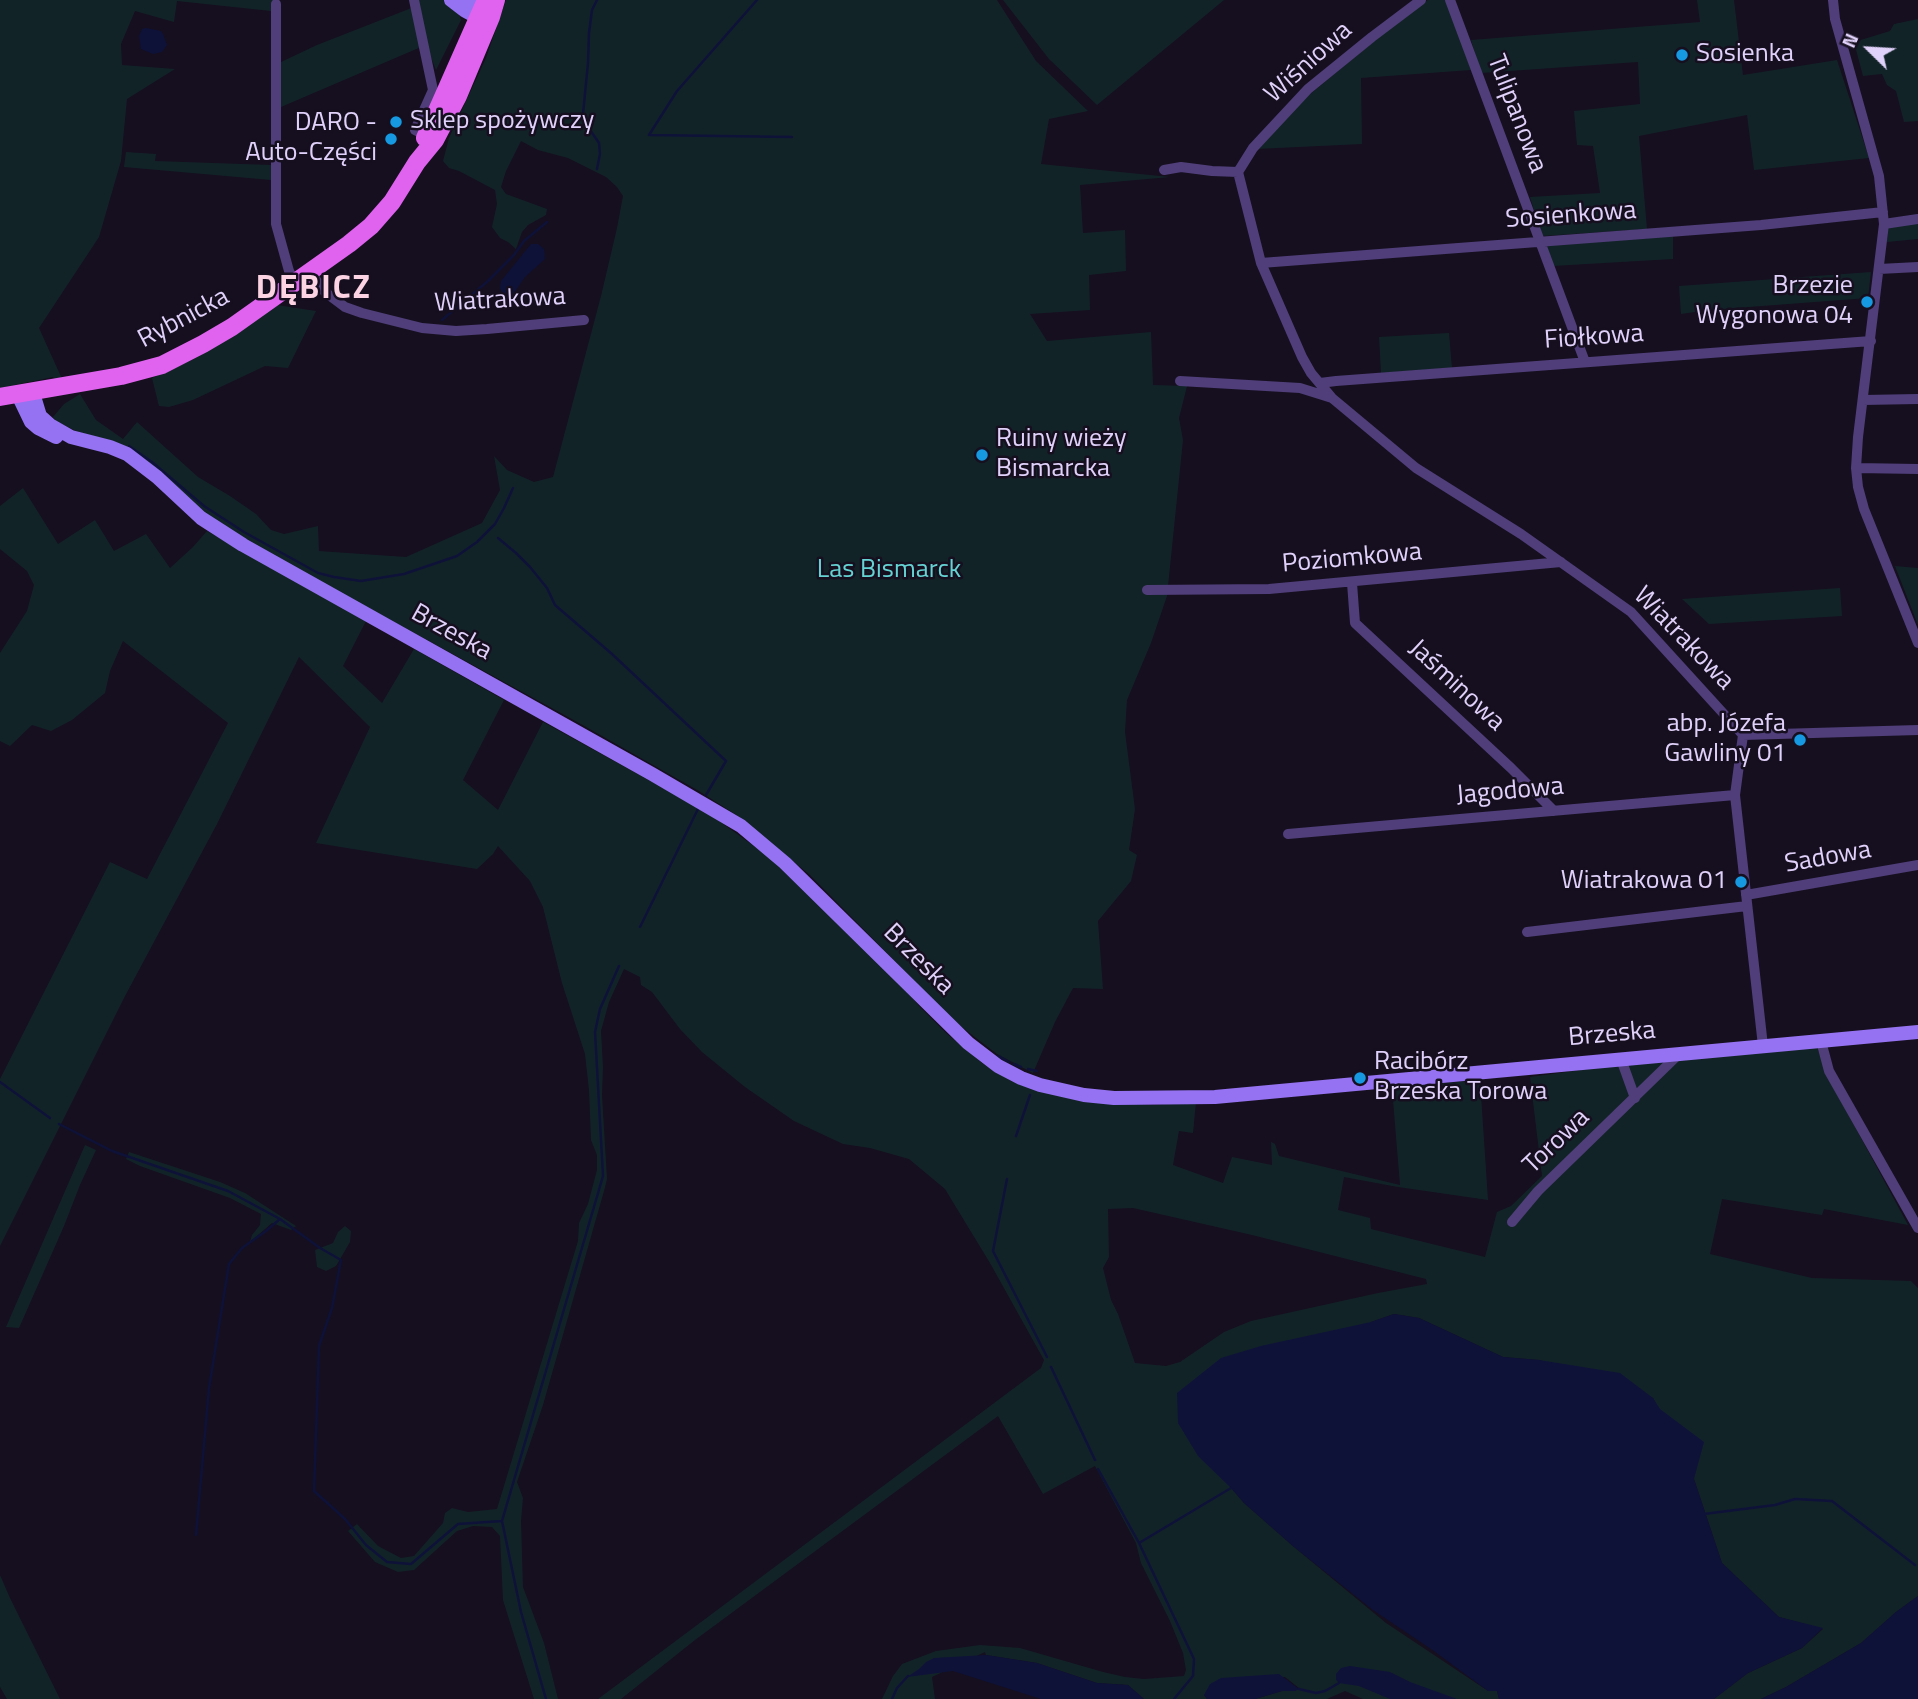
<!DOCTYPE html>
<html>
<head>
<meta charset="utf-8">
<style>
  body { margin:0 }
  #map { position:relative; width:1918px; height:1699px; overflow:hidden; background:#160f1f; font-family:"Titillium Web",sans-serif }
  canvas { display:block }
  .north { position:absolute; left:1834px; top:14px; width:70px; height:70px; -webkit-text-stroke:5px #160f1f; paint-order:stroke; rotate:294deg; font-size:19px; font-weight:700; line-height:28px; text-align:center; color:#e0d1fa }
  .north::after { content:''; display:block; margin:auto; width:24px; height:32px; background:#e0d1fa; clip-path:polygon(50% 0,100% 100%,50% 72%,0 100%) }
</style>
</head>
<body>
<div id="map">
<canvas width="1918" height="1699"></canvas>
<div class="north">N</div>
</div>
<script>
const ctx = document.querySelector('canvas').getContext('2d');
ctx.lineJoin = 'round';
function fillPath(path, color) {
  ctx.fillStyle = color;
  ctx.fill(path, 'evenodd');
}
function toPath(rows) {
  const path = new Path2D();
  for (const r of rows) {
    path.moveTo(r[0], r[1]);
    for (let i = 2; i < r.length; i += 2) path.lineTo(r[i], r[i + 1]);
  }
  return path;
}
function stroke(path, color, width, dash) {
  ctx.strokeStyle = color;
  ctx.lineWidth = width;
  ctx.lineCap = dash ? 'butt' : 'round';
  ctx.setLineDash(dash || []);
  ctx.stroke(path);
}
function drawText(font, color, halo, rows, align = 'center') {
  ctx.font = font + ' "Titillium Web",sans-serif';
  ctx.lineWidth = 5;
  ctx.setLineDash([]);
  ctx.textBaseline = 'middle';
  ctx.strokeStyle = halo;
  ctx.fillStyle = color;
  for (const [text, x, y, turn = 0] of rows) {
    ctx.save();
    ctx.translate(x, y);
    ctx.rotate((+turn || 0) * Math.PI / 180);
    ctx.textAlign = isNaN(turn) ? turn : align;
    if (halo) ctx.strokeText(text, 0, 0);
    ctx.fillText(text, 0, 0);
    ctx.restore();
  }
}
fillPath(toPath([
  [0,0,278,0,271,11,177,1,174,22,135,11,121,44,122,65,175,69,127,99,121,161,99,237,39,328,63,381,57,383,53,377,0,388],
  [418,0,446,0,459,14,461,20,436,70,427,47],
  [506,0,997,0,1036,61,1088,111,1049,119,1041,164,1170,177,1080,185,1083,233,1125,230,1126,271,1089,275,1090,310,1030,314,1047,341,1151,332,1153,385,1187,386,1179,418,1183,440,1167,596,1151,643,1127,700,1125,732,1135,809,1129,850,1137,855,1131,881,1098,921,1103,989,1073,988,1055,1022,1033,1073,997,1054,954,1021,810,875,738,816,699,791,581,724,268,553,203,513,166,476,145,459,128,449,76,431,56,421,53,417,64,404,80,394,96,420,123,439,137,422,198,477,230,496,256,514,271,530,284,534,318,526,319,551,406,557,482,523,500,490,494,456,507,470,534,482,553,477,601,296,617,228,623,196,617,187,606,177,568,158,538,150,521,141,506,171,501,187,506,194,547,209,546,215,528,225,522,232,516,249,508,242,500,238,492,227,497,204,495,190,459,171,449,168,443,161,449,138,486,58],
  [1003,0,1224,0,1097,105,1049,59],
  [1428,0,1447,0,1471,70,1361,78,1362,144,1256,149,1297,105,1417,6],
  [1697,0,1734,0,1743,75,1837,60,1869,158,1754,170,1747,115,1639,136,1647,229,1542,236,1530,197,1600,193,1593,146,1577,145,1574,111,1640,104,1638,62,1481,73,1471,40,1700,22],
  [414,7,421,47,281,107,281,62,317,45],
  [1918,19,1918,121,1904,122,1896,91,1887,85,1882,74,1863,76,1854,42,1890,31,1894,24],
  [126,152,156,154,155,161,271,165,271,180,124,167],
  [1918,222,1918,239,1887,242,1888,227],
  [1673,234,1673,259,1553,266,1546,243],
  [1871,272,1868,298,1709,310,1681,314,1679,286],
  [277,305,316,311,288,368,265,366,193,400,169,407,159,406,152,378,196,358],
  [1449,333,1452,368,1381,373,1379,337],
  [23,488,58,544,95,520,114,551,146,534,170,568,193,547,207,531,366,621,343,666,382,703,414,649,504,700,463,780,498,810,543,722,705,811,772,859,897,979,919,1006,946,1033,982,1063,1011,1081,1037,1089,1101,1102,1154,1105,1196,1102,1193,1133,1179,1131,1173,1165,1223,1183,1232,1157,1272,1165,1271,1142,1275,1144,1279,1156,1400,1185,1392,1088,1480,1080,1488,1200,1398,1187,1344,1177,1338,1210,1370,1218,1371,1229,1485,1257,1497,1212,1511,1206,1542,1176,1530,1077,1603,1067,1816,1045,1835,1090,1908,1225,1824,1209,1822,1215,1722,1199,1710,1254,1812,1278,1911,1281,1918,1288,1918,1596,1896,1612,1861,1643,1786,1687,1761,1699,1714,1699,1748,1673,1802,1648,1823,1629,1779,1617,1722,1563,1694,1479,1653,1398,1539,1360,1503,1357,1419,1318,1394,1314,1371,1322,1231,1488,1244,1503,1294,1547,1386,1623,1488,1691,1497,1691,1499,1699,1363,1699,1345,1691,1327,1699,1255,1699,1282,1691,1295,1691,1299,1688,1285,1677,1204,1695,1207,1699,1144,1699,1128,1685,1097,1683,1037,1663,986,1655,985,1652,932,1677,935,1699,882,1699,893,1676,902,1664,936,1651,980,1645,1020,1648,1103,1672,1125,1677,1144,1679,1184,1676,1186,1670,1183,1653,1170,1621,1141,1563,1136,1543,1095,1466,1043,1494,998,1416,695,1640,621,1699,598,1699,1041,1368,1044,1360,990,1263,945,1189,909,1159,870,1148,843,1144,794,1121,745,1087,702,1052,680,1029,652,992,641,985,640,977,624,969,609,1002,601,1031,603,1067,602,1095,607,1179,604,1191,543,1405,517,1482,523,1498,521,1521,523,1587,544,1643,558,1699,534,1699,503,1600,500,1536,492,1527,473,1526,457,1531,414,1570,398,1572,375,1562,348,1531,357,1524,378,1546,401,1558,414,1556,443,1523,445,1513,452,1508,468,1512,497,1509,578,1241,579,1223,588,1204,597,1170,597,1155,591,1140,589,1090,585,1054,562,983,543,907,530,881,498,846,493,854,477,869,316,843,370,727,299,657,217,824,124,998,0,1246,0,1079,110,862,147,879,228,723,123,641,110,671,105,693,72,720,51,731,32,725,10,746,0,741,0,653,27,611,34,585,27,571,0,549,0,506],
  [1133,1208,1252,1235,1426,1279,1427,1284,1378,1293,1251,1321,1224,1332,1180,1362,1166,1366,1135,1363,1118,1314,1111,1300,1103,1268,1109,1257,1108,1209],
  [1895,566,1918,568,1918,625],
  [1840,588,1842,616,1709,624,1682,599],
  [85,1145,96,1150,80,1185,64,1226,19,1328,6,1327],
  [129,1152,220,1182,245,1193,296,1226,291,1230,272,1223,250,1242,252,1235,260,1225,261,1214,230,1198,140,1166,126,1159],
  [345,1226,351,1231,350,1242,336,1266,326,1271,317,1267,315,1250,333,1243,338,1232],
  [0,1575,10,1598,60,1699,7,1699,0,1687]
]), '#122328');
fillPath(toPath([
  [146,28,161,31,163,34,167,45,162,52,153,54,141,49,139,36,142,29],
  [531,244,538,244,544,249,545,259,525,277,512,296,507,296,502,293,500,288,501,281],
  [1394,1314,1419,1318,1503,1357,1539,1360,1620,1373,1653,1398,1660,1409,1704,1442,1694,1479,1722,1563,1779,1617,1823,1628,1802,1648,1748,1673,1714,1699,1499,1699,1497,1691,1488,1691,1434,1651,1373,1610,1294,1547,1244,1503,1231,1488,1198,1456,1178,1423,1177,1393,1221,1358,1261,1346,1371,1322],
  [1918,1596,1918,1699,1761,1699,1786,1687,1861,1643,1896,1612],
  [986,1655,1037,1663,1097,1683,1128,1685,1144,1699,1041,1699,953,1671,907,1677,919,1669,926,1662,934,1658],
  [1350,1666,1390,1672,1410,1682,1457,1699,1390,1699,1359,1686,1339,1683,1336,1680,1336,1674,1341,1668],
  [1279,1674,1299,1689,1295,1691,1282,1691,1255,1699,1207,1699,1204,1695,1210,1684,1221,1678]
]), '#0e1239');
stroke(toPath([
  [757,0,677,91,649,135,792,137],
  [597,169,600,154,599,143,586,124,583,114,588,63,589,33,592,10,597,0],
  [442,320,488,281,514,255,524,241,547,222],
  [129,446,152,462,204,506,244,532,318,573,334,577,361,581,404,574,457,556,477,542,495,524,504,508,513,488],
  [498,538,516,553,530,567,547,588,555,605,612,654,726,761,706,795],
  [640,927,698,809],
  [998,1056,1009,1062],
  [1014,1064,1021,1067],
  [1028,1069,1037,1071],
  [0,1082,50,1118],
  [59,1124,112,1151,228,1191,280,1219,266,1231,242,1248,229,1264,209,1388,196,1535],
  [1016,1136,1030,1095],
  [1007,1179,993,1251,1047,1357],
  [280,1219,320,1248,341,1260,332,1308,319,1346,314,1491,345,1519,366,1545,387,1562,411,1564,458,1524,502,1521,521,1612,546,1699],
  [1051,1367,1095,1460],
  [1098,1469,1139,1543,1194,1659,1193,1676,1174,1699],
  [1704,1514,1775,1505,1795,1499,1832,1501,1915,1565],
  [502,1521,603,1176,595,1032,600,1009,619,966],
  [1139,1543,1231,1488],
  [1299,1689,1316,1693,1325,1691,1339,1683],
  [892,1699,897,1688,908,1676]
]), '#0e1239', 2.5);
stroke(toPath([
  [414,0,433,90,415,130,429,137],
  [1450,0,1585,362],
  [1833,0,1835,19,1879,176,1884,224,1858,437,1856,468,1858,487,1864,509,1918,643],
  [276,4,276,224,289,271,295,283],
  [1164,170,1181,167,1212,171,1238,172],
  [1238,172,1261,263,1302,357,1311,373,1332,398,1416,468,1521,534,1631,612,1743,735,1735,795,1763,1046],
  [1238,172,1253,148,1308,89,1372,37,1421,0],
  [1884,224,1918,219],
  [1261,263,1761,225,1883,212],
  [1879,269,1918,267],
  [310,272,325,292,345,307,362,313,422,328,456,331,487,329,584,320],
  [1180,381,1300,388,1332,398],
  [1320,383,1336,381,1871,341],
  [1863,400,1918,399],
  [1856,468,1918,469],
  [1352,583,1355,623,1511,768,1554,811],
  [1147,590,1269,589,1561,562],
  [1743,735,1918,730],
  [1288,834,1735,795],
  [1746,895,1918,865],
  [1527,932,1747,906],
  [1821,1041,1829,1071,1918,1228],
  [1621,1059,1635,1098],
  [1512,1222,1538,1191,1679,1054]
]), '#4f3e79', 10);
stroke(toPath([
  [451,0,464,10,475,16,487,17],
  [468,0,477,4,488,13],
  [33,393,40,416,50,425,71,437,110,447,127,454,157,477,201,518,243,545,652,774,741,826,785,863,968,1043,998,1066,1021,1078,1040,1085,1084,1095,1114,1098,1215,1097,1918,1032],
  [18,395,31,422,38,428,56,437]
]), '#9572f1', 14);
stroke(toPath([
  [425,138,486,0],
  [0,397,121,376,162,365,203,344,232,327,349,244,371,226,392,202,417,162,435,140,458,96,491,17,496,0]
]), '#df63ef', 18);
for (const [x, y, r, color] of [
  [1682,55,7,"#1699e1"],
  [396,122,7,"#1699e1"],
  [391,139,7,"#1699e1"],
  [1867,302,7,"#1699e1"],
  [982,455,7,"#1699e1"],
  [1800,740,7,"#1699e1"],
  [1741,882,7,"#1699e1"],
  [1360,1078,7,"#1699e1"]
]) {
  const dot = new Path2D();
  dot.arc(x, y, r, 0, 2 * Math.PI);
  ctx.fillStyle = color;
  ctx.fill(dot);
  stroke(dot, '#160f1f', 2.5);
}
drawText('26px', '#e0d1fa', '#160f1f', [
  ["Sosienka",1696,55],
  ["Sklep spożywczy",410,122],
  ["DARO -",377,124,"right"],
  ["Auto-Części",377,154,"right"],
  ["Brzezie",1853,287,"right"],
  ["Wygonowa 04",1853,317,"right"],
  ["Ruiny wieży",996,440],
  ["Bismarcka",996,470],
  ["abp. Józefa",1786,725,"right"],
  ["Gawliny 01",1786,755,"right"],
  ["Wiatrakowa 01",1727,882,"right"],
  ["Racibórz",1374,1063],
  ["Brzeska Torowa",1374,1093]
], 'left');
drawText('26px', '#e0d1fa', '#160f1f', [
  ["Wiśniowa",1309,63,-42],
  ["Tulipanowa",1516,114,69],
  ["Sosienkowa",1571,216,-4],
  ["Wiatrakowa",500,301,-3],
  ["Rybnicka",184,319,-28],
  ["Fiołkowa",1594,338,-4],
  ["Poziomkowa",1352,559,-5],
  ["Brzeska",451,633,29],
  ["Wiatrakowa",1683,639,46],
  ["Jaśminowa",1456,686,43],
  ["Jagodowa",1510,792,-5],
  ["Sadowa",1828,858,-10],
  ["Brzeska",918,960,45],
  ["Brzeska",1612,1035,-5],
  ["Torowa",1557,1142,-44]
]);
drawText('26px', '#65d2d3', '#160f1f', [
  ["Las Bismarck",889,571]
]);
ctx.letterSpacing = '2px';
drawText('bold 33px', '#fbd3e2', '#160f1f', [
  ["DĘBICZ",314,290]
]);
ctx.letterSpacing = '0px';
</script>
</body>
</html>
